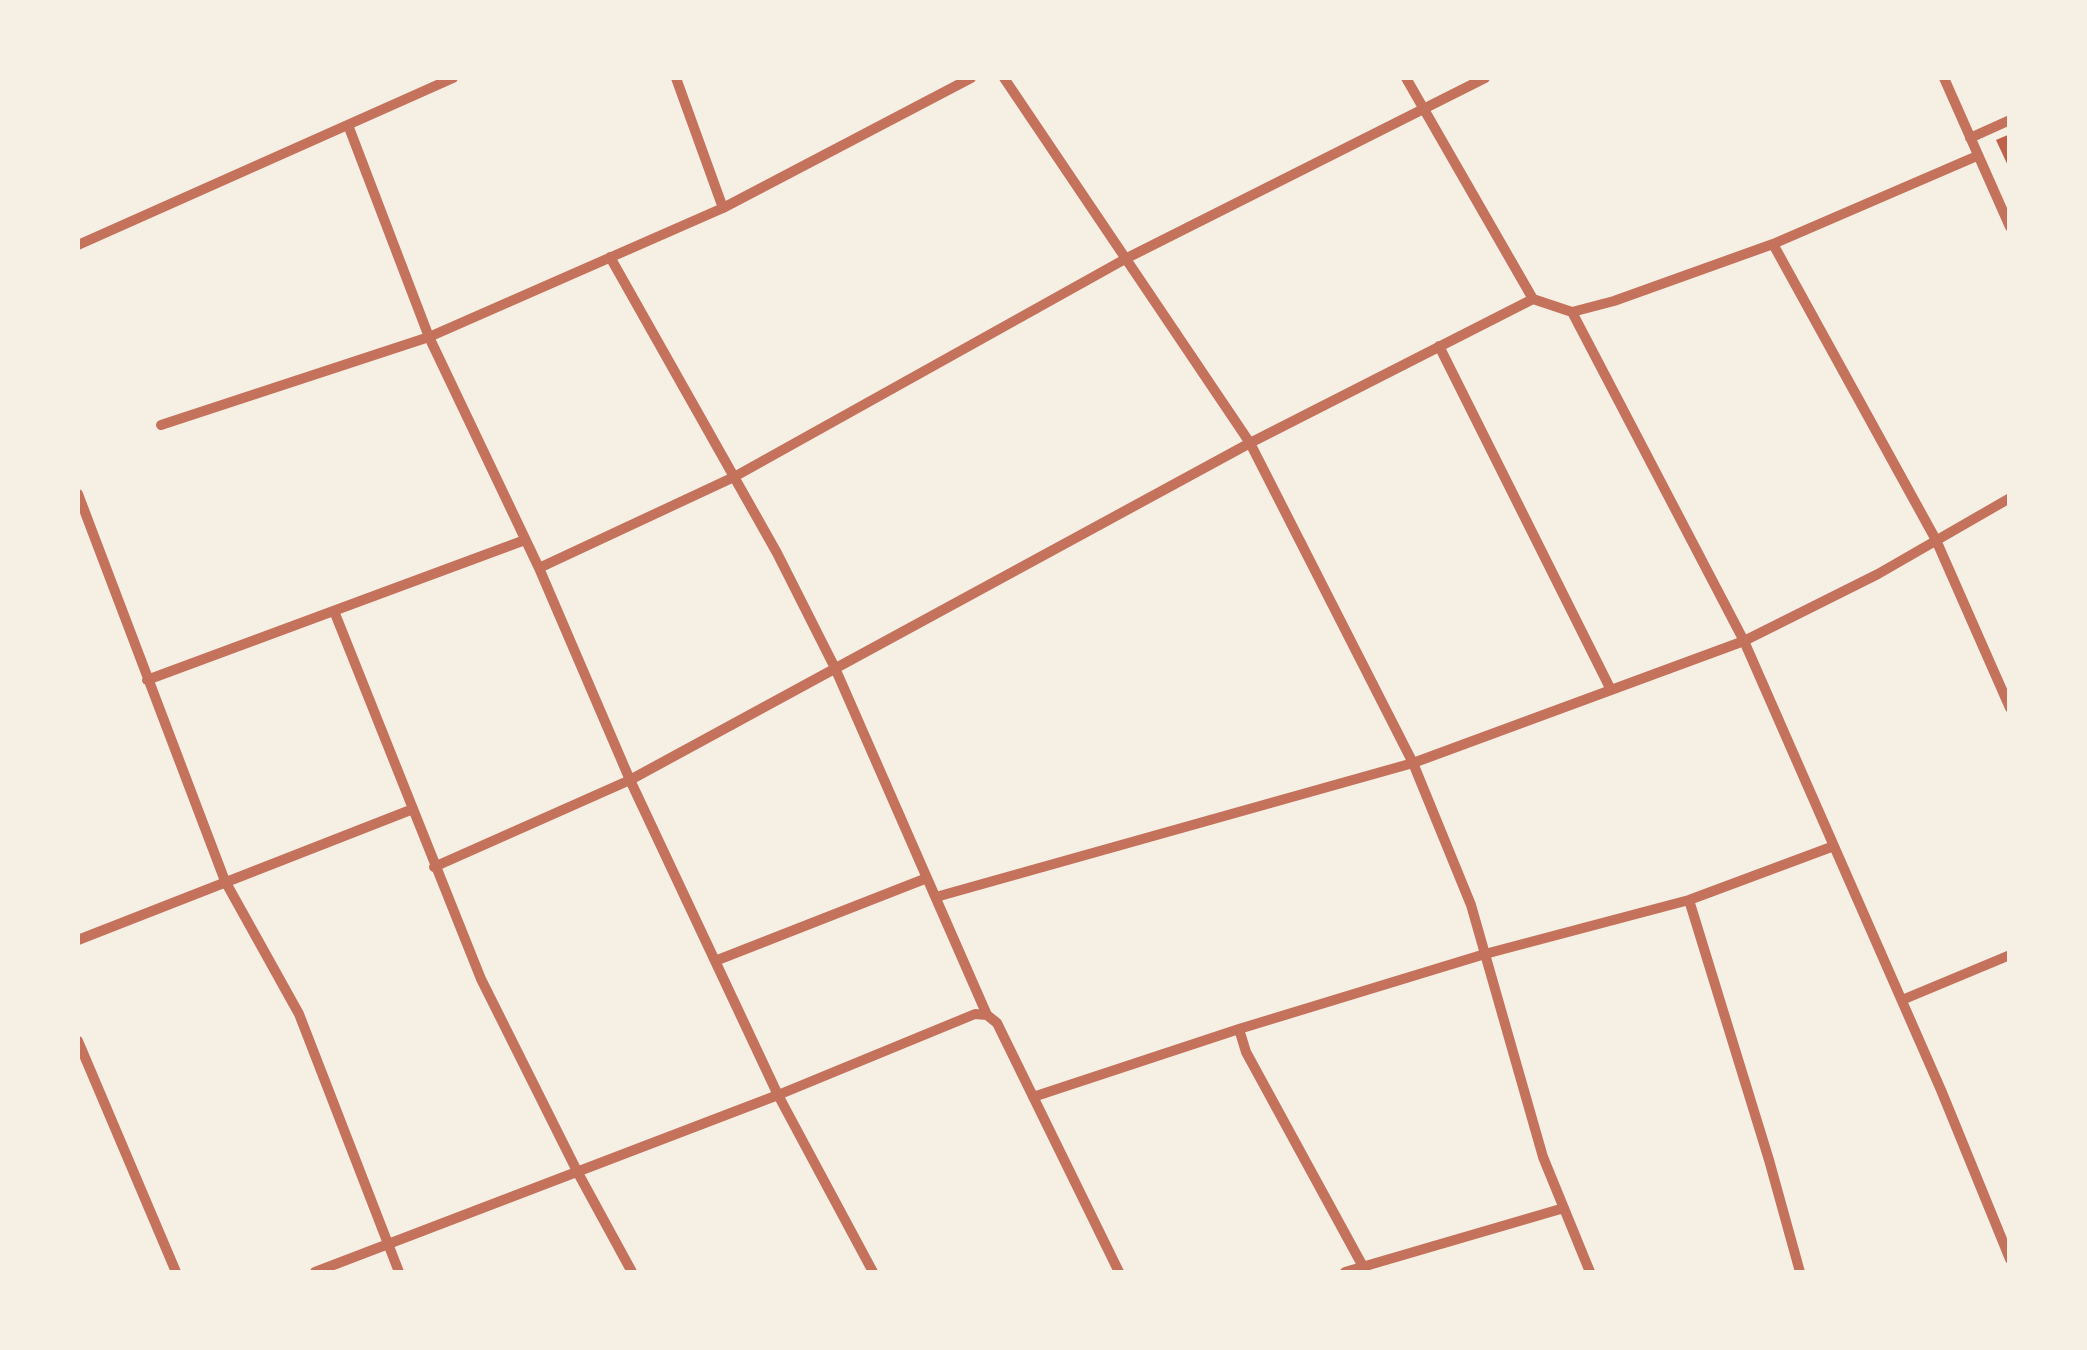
<!DOCTYPE html>
<html>
<head>
<meta charset="utf-8">
<style>
  body { margin:0 }
  #map { position:relative; width:2087px; height:1350px; overflow:hidden; background:#f6efe4; font-family:"DM Sans",sans-serif }
  canvas { display:block }
  .frame { position:absolute; inset:0; border:80px solid #f6efe4; pointer-events:none }
</style>
</head>
<body>
<div id="map">
<canvas width="2087" height="1350"></canvas>
<div class="frame"></div>
</div>
<script>
const ctx = document.querySelector('canvas').getContext('2d');
ctx.lineJoin = 'round';
function fillPath(path, color) {
  ctx.fillStyle = color;
  ctx.fill(path, 'evenodd');
}
function toPath(rows) {
  const path = new Path2D();
  for (const r of rows) {
    path.moveTo(r[0], r[1]);
    for (let i = 2; i < r.length; i += 2) path.lineTo(r[i], r[i + 1]);
  }
  return path;
}
function stroke(path, color, width, dash) {
  ctx.strokeStyle = color;
  ctx.lineWidth = width;
  ctx.lineCap = dash ? 'butt' : 'round';
  ctx.setLineDash(dash || []);
  ctx.stroke(path);
}
fillPath(toPath([
  [2010,134,2010,170,1996,140]
]), '#bf614a');
stroke(toPath([
  [676,78,723,208],
  [1004,78,1250,443,1413,763,1471,905,1543,1157,1590,1272],
  [1406,78,1533,299,1572,312,1614,301,1773,244,1977,156],
  [1944,78,2010,227],
  [348,125,429,337,539,568,630,780,778,1095,873,1272],
  [1970,138,2010,120],
  [1773,244,1936,540,2010,708],
  [78,245,453,78],
  [610,257,777,553,835,668,987,1015,997,1023,1119,1272],
  [1572,312,1744,641,1941,1090,2010,1259],
  [1439,346,1611,690],
  [161,425,429,337,723,208,971,78],
  [78,494,225,881,299,1014,399,1272],
  [539,568,734,477,1127,258,1485,78],
  [334,611,481,979,578,1173,632,1272],
  [147,680,525,540],
  [434,867,630,780,1250,443,1533,299],
  [936,897,1413,763,1744,641,1878,574,2010,498],
  [1689,900,1769,1160,1800,1272],
  [78,940,413,809],
  [715,961,927,878],
  [1902,1000,2010,955],
  [1239,1029,1246,1052,1366,1272],
  [78,1041,176,1272],
  [1033,1097,1239,1029,1485,954,1689,900,1834,846],
  [315,1272,778,1095,975,1014,987,1015],
  [1345,1272,1564,1208]
]), '#c5725c', 10);
</script>
</body>
</html>
